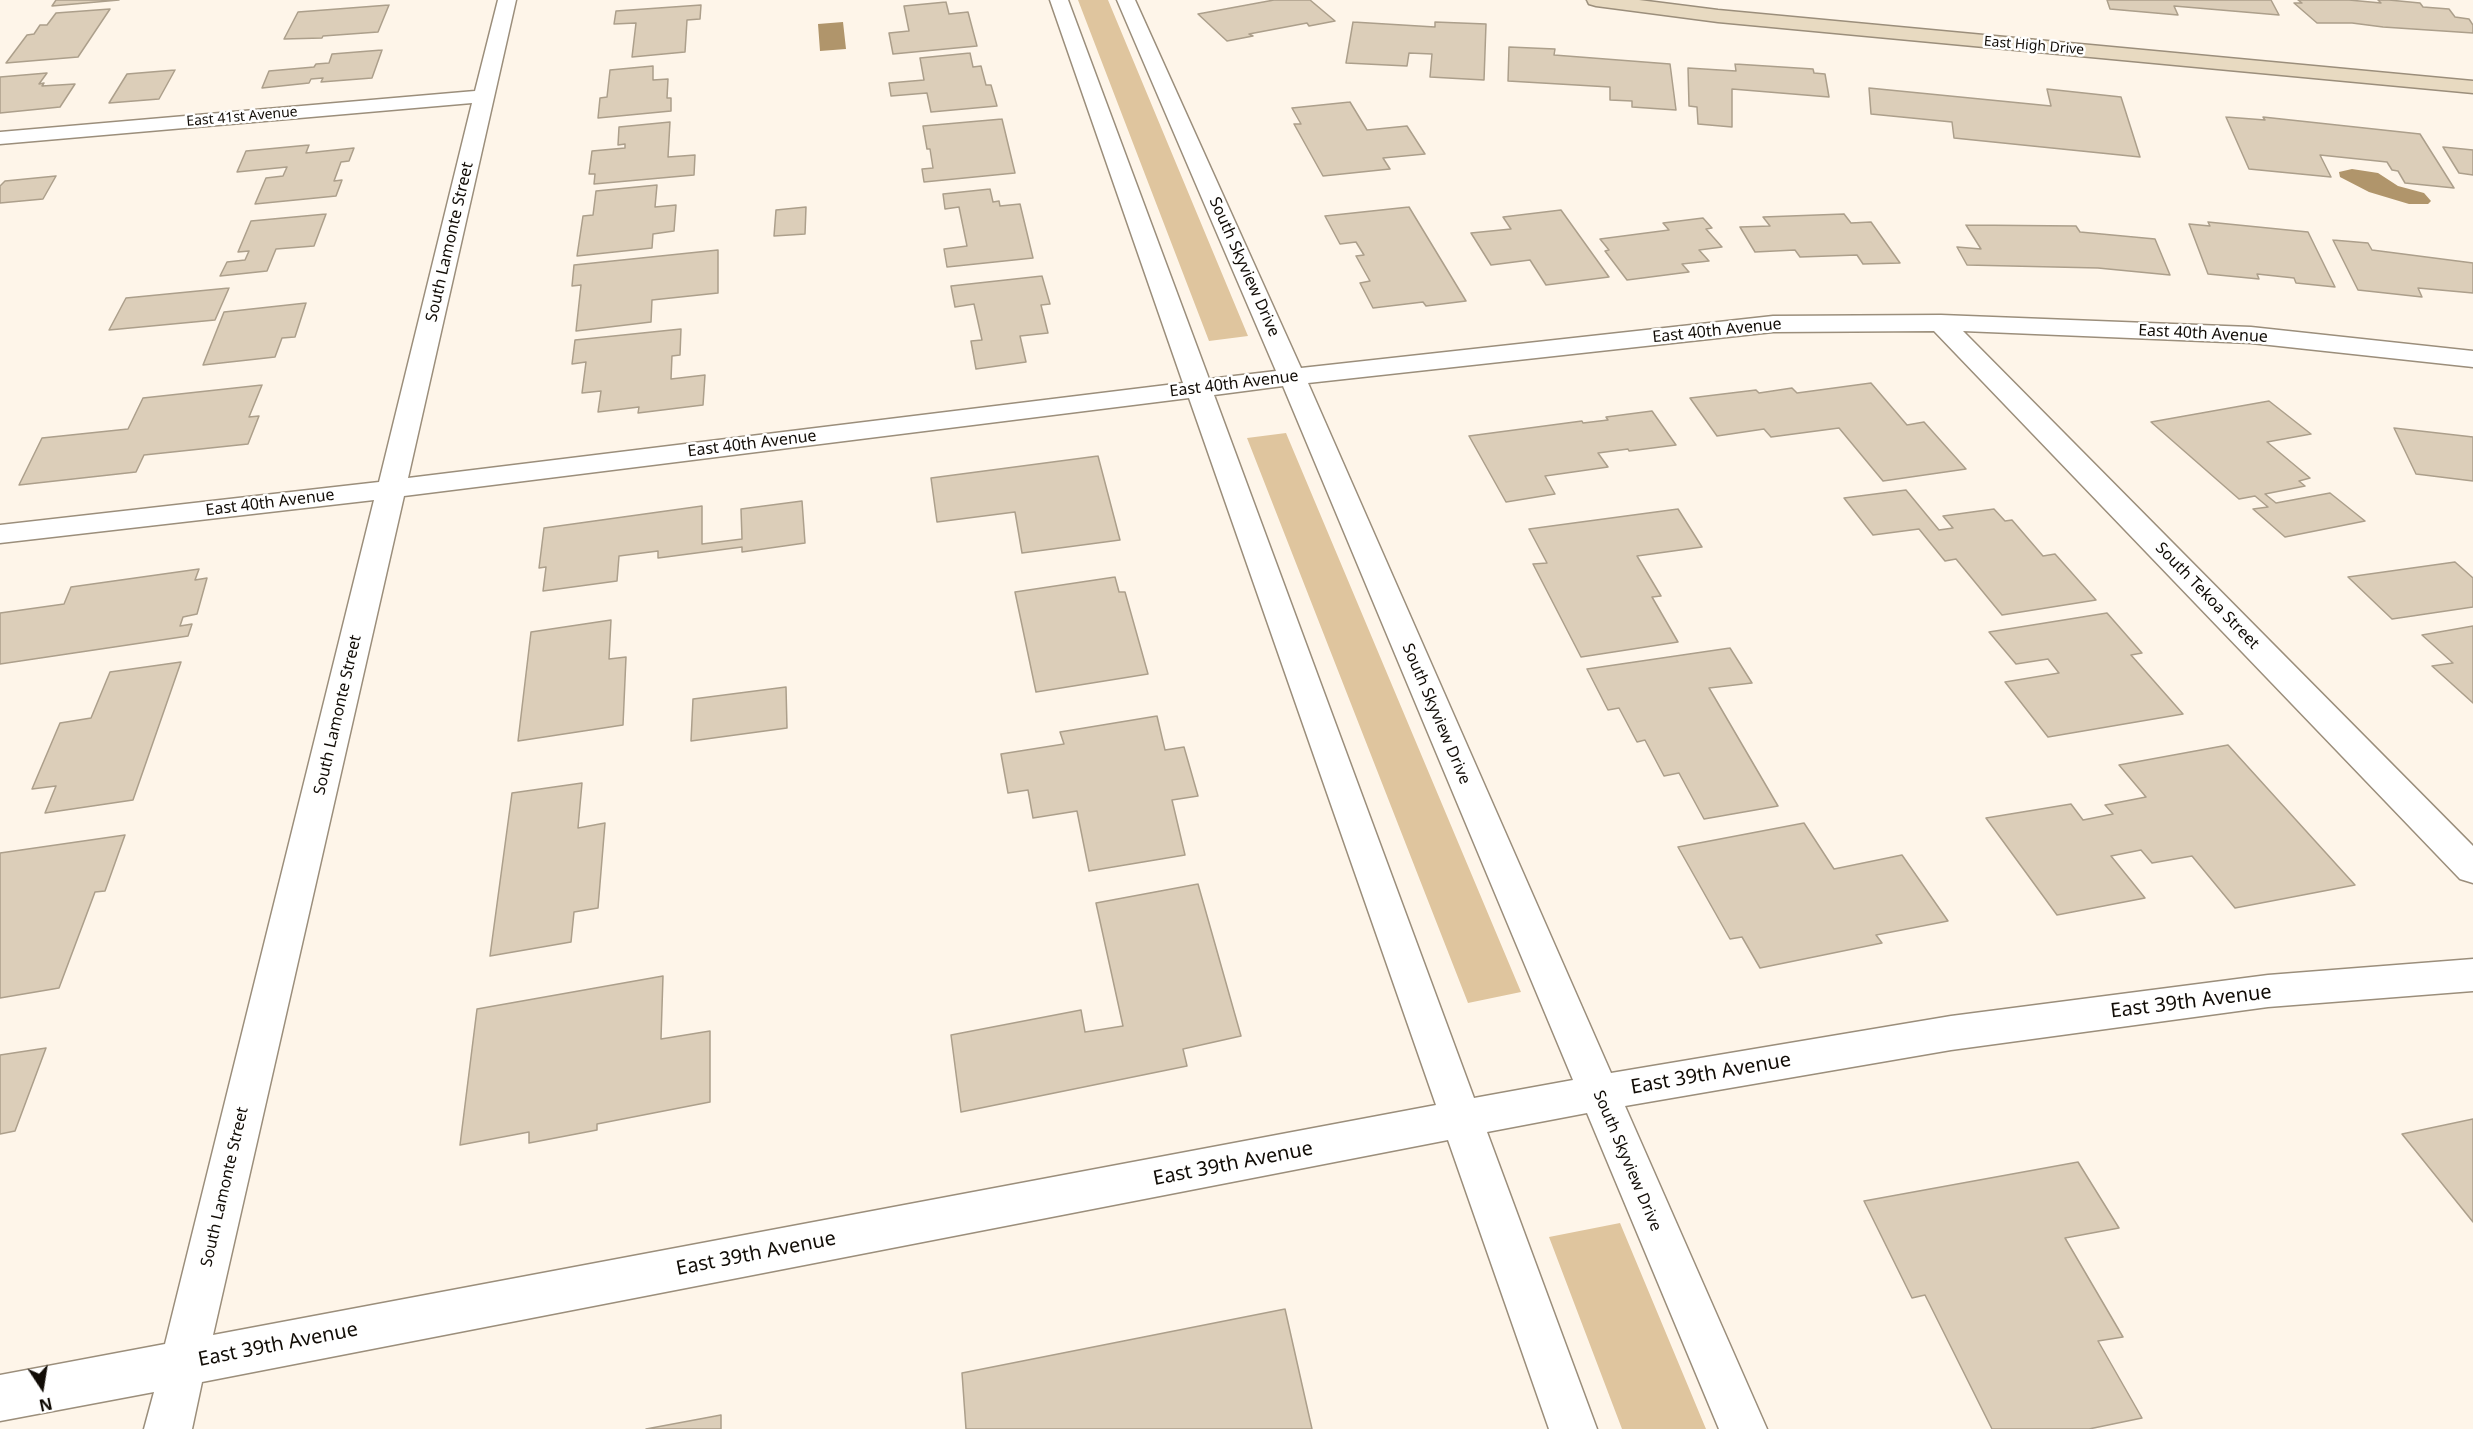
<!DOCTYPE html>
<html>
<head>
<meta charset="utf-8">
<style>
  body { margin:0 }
  #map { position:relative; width:2473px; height:1429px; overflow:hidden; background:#fef5e9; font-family:"Noto Sans",sans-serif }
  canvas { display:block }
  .north { position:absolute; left:12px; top:1357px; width:60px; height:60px; -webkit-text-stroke:4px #fff; paint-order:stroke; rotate:168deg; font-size:16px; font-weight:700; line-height:24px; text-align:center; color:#110c06 }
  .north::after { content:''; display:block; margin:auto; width:21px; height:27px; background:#110c06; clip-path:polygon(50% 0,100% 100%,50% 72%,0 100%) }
</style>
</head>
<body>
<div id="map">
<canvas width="2473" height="1429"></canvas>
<div class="north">N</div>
</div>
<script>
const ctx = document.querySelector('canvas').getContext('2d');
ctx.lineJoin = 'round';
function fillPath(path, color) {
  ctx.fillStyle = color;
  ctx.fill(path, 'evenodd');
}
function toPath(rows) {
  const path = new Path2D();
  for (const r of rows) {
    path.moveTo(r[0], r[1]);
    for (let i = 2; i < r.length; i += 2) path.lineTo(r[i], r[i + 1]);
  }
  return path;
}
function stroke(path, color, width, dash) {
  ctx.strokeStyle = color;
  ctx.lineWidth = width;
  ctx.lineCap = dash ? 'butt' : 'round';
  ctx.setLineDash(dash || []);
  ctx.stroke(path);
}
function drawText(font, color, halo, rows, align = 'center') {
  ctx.font = font + ' "Noto Sans",sans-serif';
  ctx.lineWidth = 5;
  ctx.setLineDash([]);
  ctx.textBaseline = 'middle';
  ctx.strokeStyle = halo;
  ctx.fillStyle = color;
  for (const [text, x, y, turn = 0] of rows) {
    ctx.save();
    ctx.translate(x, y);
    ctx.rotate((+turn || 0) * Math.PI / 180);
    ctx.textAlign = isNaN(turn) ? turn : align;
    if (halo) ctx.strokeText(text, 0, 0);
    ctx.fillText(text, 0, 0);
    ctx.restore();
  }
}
fillPath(toPath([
  [1078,0,1108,0,1248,336,1209,341],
  [1286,433,1521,992,1468,1003,1247,438],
  [1620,1223,1706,1429,1622,1429,1549,1237]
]), '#dfc59e');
fillPath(toPath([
  [843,22,846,49,820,51,818,24],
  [2352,169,2378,173,2398,186,2424,193,2431,201,2428,204,2409,204,2369,192,2340,177,2339,172]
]), '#b0956b');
const building = toPath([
  [56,0,119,0,52,6,56,0],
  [1274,0,1310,0,1335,21,1309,26,1307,23,1249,34,1253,36,1227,41,1198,14,1274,0],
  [2107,0,2271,0,2279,15,2174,6,2178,15,2110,9,2107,0],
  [2298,0,2349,0,2381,3,2378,0,2389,0,2420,3,2423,7,2449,9,2455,17,2469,19,2473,25,2473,33,2383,27,2352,23,2317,23,2294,3,2302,3,2298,0],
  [946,2,949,14,968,12,977,46,893,54,889,33,909,31,904,6,946,2],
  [389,5,378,32,323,36,322,38,284,39,298,12,389,5],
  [701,5,700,19,687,20,685,52,632,57,636,23,614,24,616,11,701,5],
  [110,9,78,57,6,63,27,35,34,34,40,25,47,25,56,13,110,9],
  [1353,22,1435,27,1435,22,1486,24,1484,80,1430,77,1432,54,1409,53,1407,66,1346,63,1353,22],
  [1509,47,1555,49,1554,55,1670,64,1676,110,1632,107,1632,101,1610,100,1610,87,1508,81,1509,47],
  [382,50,372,78,321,82,323,78,311,79,309,83,262,88,269,71,314,67,316,64,329,63,332,54,382,50],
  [970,53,973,67,981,66,986,85,991,85,997,106,931,112,927,93,891,96,889,83,924,80,920,58,970,53],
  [1735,64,1813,69,1814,73,1825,74,1829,97,1732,89,1732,127,1698,124,1697,107,1689,106,1688,68,1736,71,1735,64],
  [653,66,653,80,668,79,667,98,671,98,671,111,598,118,600,98,607,97,610,70,653,66],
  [175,70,159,99,109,103,127,74,175,70],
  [47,73,39,84,44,83,42,86,75,84,60,107,0,113,0,77,47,73],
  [1869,88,2051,106,2047,89,2121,97,2140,157,1954,138,1952,122,1871,114,1869,88],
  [1350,102,1367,130,1407,126,1425,154,1383,158,1390,169,1323,176,1294,124,1301,124,1292,108,1350,102],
  [2226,117,2265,120,2263,117,2420,134,2454,188,2405,183,2398,171,2392,170,2387,162,2320,155,2331,177,2249,169,2226,117],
  [1002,119,1015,173,924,182,922,169,933,168,930,149,927,149,923,126,1002,119],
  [670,122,668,157,695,155,694,175,594,184,595,174,589,174,592,151,625,148,625,144,618,145,619,127,670,122],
  [309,145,306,153,354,148,349,161,341,162,334,181,342,180,336,196,255,204,266,178,283,176,287,167,237,172,246,151,309,145],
  [2443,147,2473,150,2473,175,2459,173,2443,147],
  [56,176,43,199,0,203,0,186,5,181,56,176],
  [657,185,655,207,676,205,674,231,653,234,652,248,577,256,583,216,593,215,596,191,657,185],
  [990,189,993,202,999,201,1000,206,1020,204,1033,258,947,267,944,249,967,246,959,207,945,209,943,194,990,189],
  [806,207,805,234,774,236,776,210,806,207],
  [1409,207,1466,301,1426,306,1423,302,1373,308,1360,283,1370,281,1356,256,1364,255,1356,242,1340,244,1325,216,1409,207],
  [1561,210,1609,277,1546,285,1530,260,1491,265,1471,233,1511,229,1503,217,1561,210],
  [326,214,314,246,276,249,267,271,220,276,227,262,245,260,249,251,238,252,251,221,326,214],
  [1844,214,1851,223,1871,222,1900,263,1863,264,1857,255,1800,257,1795,250,1755,252,1740,227,1770,226,1763,217,1844,214],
  [1703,218,1712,228,1706,229,1722,247,1699,250,1709,261,1682,264,1689,272,1627,280,1605,251,1609,250,1600,239,1669,230,1663,223,1703,218],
  [2208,222,2308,232,2335,287,2296,283,2294,278,2257,274,2259,279,2208,274,2189,224,2210,226,2208,222],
  [1966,225,2076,226,2080,232,2155,239,2170,275,2098,268,1967,265,1957,247,1981,249,1966,225],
  [2333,240,2368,243,2372,250,2473,263,2473,293,2418,288,2422,297,2358,290,2333,240],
  [718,250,718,293,652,300,651,322,576,331,581,285,572,286,574,265,718,250],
  [1042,276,1050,304,1041,305,1048,333,1020,336,1026,362,976,369,971,341,982,340,974,304,955,307,951,286,1042,276],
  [229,288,215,320,109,330,126,298,229,288],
  [306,303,295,337,282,338,275,357,203,365,224,312,306,303],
  [681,329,680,355,672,356,671,379,705,375,703,405,638,413,639,407,598,412,601,391,582,393,586,362,572,364,575,340,681,329],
  [1871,383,1907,425,1924,422,1966,469,1883,481,1839,428,1771,437,1764,429,1717,436,1690,398,1756,390,1759,393,1792,388,1797,393,1871,383],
  [262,385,249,417,259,416,248,444,144,455,136,472,19,485,42,438,128,429,143,398,262,385],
  [2269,401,2311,434,2267,442,2310,478,2299,481,2305,486,2265,494,2276,503,2330,493,2365,521,2285,537,2253,509,2268,507,2255,496,2239,499,2151,422,2269,401],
  [1652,411,1676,445,1629,451,1628,449,1598,453,1608,467,1545,476,1555,494,1506,502,1469,436,1582,421,1583,423,1608,420,1606,417,1652,411],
  [2394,428,2473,437,2473,481,2416,474,2394,428],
  [1098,456,1120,540,1022,553,1015,512,937,522,931,478,1098,456],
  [1906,490,1939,530,1953,528,1943,516,1994,509,2005,521,2012,520,2043,556,2055,554,2096,600,2002,615,1956,559,1945,561,1919,529,1873,535,1844,498,1906,490],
  [802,501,805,543,742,552,742,547,658,558,658,551,619,556,617,581,543,591,546,567,539,568,544,528,702,506,702,544,742,539,741,509,802,501],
  [1678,509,1702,547,1637,556,1661,596,1652,597,1678,642,1581,657,1533,564,1547,563,1529,529,1678,509],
  [2455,562,2473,578,2473,607,2392,619,2348,577,2455,562],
  [199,569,195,580,207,578,197,614,183,617,180,626,192,624,188,636,0,664,0,613,64,604,71,587,199,569],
  [1115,577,1119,592,1125,592,1148,674,1036,692,1015,592,1115,577],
  [2107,613,2142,653,2131,655,2183,714,2048,737,2005,682,2059,673,2048,659,2016,664,1989,632,2107,613],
  [611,620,609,659,626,657,623,725,518,741,531,632,611,620],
  [2473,626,2473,703,2432,666,2453,663,2422,635,2473,626],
  [1730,648,1752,683,1709,688,1778,806,1704,819,1679,773,1664,776,1645,740,1637,742,1619,708,1608,710,1587,669,1730,648],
  [181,662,133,800,45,813,56,786,32,789,60,723,91,718,110,672,181,662],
  [786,687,787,728,691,741,693,699,786,687],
  [1157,716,1165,750,1184,747,1198,796,1172,800,1185,855,1089,871,1077,811,1033,818,1028,790,1008,793,1001,754,1064,744,1060,732,1157,716],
  [2228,745,2355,885,2235,908,2192,856,2152,863,2141,850,2111,856,2145,898,2057,915,1986,818,2071,804,2083,820,2113,814,2105,805,2146,797,2119,765,2228,745],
  [582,783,578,828,605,823,598,908,574,912,571,942,490,956,512,793,582,783],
  [1804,823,1834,869,1902,855,1948,921,1876,935,1882,943,1760,968,1742,937,1730,939,1678,847,1804,823],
  [125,835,105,891,95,892,59,988,0,998,0,853,125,835],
  [1198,884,1241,1036,1183,1049,1187,1066,961,1112,951,1035,1081,1010,1085,1032,1123,1026,1096,903,1198,884],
  [663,976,661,1039,710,1031,710,1102,597,1124,597,1130,529,1143,529,1132,460,1145,477,1009,663,976],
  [46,1048,15,1131,0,1134,0,1055,46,1048],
  [2473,1119,2473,1222,2402,1134,2473,1119],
  [2078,1162,2119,1228,2065,1238,2123,1337,2098,1341,2142,1418,2089,1429,1992,1429,1925,1295,1912,1298,1864,1201,2078,1162],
  [1285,1309,1312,1429,966,1429,962,1373,1285,1309],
  [721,1415,721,1429,646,1429,721,1415]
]);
fillPath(building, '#dcceb9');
stroke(building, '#ac9f8b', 1.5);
const minor = toPath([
  [498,0,516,0,408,478,1183,383,1050,0,1068,0,1209,379,1276,371,1117,0,1135,0,1301,368,1773,316,1941,315,2251,327,2473,351,2473,367,2251,343,1963,331,2473,846,2473,883,2460,879,1934,331,1773,332,1308,383,1611,1073,1951,1016,2268,975,2473,959,2473,991,2268,1007,1951,1050,1625,1106,1767,1429,1719,1429,1587,1113,1487,1132,1597,1429,1549,1429,1448,1140,202,1382,192,1429,144,1429,154,1392,0,1421,0,1375,165,1344,374,500,0,543,0,525,379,482,472,103,0,144,0,132,475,91,498,0],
  [1283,386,1573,1080,1474,1098,1214,395,1283,386],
  [1189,398,1436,1105,213,1335,404,496,1189,398]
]);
const secondary = toPath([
  [1587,0,1639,0,1718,10,2473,81,2473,93,1718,22,1596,6,1589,4,1587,0]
]);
stroke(minor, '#9b8e7b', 3);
stroke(secondary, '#9b8e7b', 3);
fillPath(minor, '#fff');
fillPath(secondary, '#e8dac1');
drawText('14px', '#110c06', '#fff', [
  ["East High Drive",2034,46,5],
  ["East 41st Avenue",242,117,-5]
]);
drawText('16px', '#110c06', '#fff', [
  ["South Lamonte Street",450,242,-77],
  ["South Skyview Drive",1244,267,66],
  ["East 40th Avenue",1717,331,-6],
  ["East 40th Avenue",2203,334,3],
  ["East 40th Avenue",1234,384,-7],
  ["East 40th Avenue",752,444,-7],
  ["East 40th Avenue",270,503,-7],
  ["South Tekoa Street",2207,596,46],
  ["South Skyview Drive",1436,714,67],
  ["South Lamonte Street",338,715,-77],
  ["South Skyview Drive",1627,1161,67],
  ["South Lamonte Street",225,1187,-77]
]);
drawText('20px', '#110c06', '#fff', [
  ["East 39th Avenue",2191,1002,-7],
  ["East 39th Avenue",1711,1074,-10],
  ["East 39th Avenue",1233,1164,-11],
  ["East 39th Avenue",756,1254,-11],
  ["East 39th Avenue",278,1345,-11]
]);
</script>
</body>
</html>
